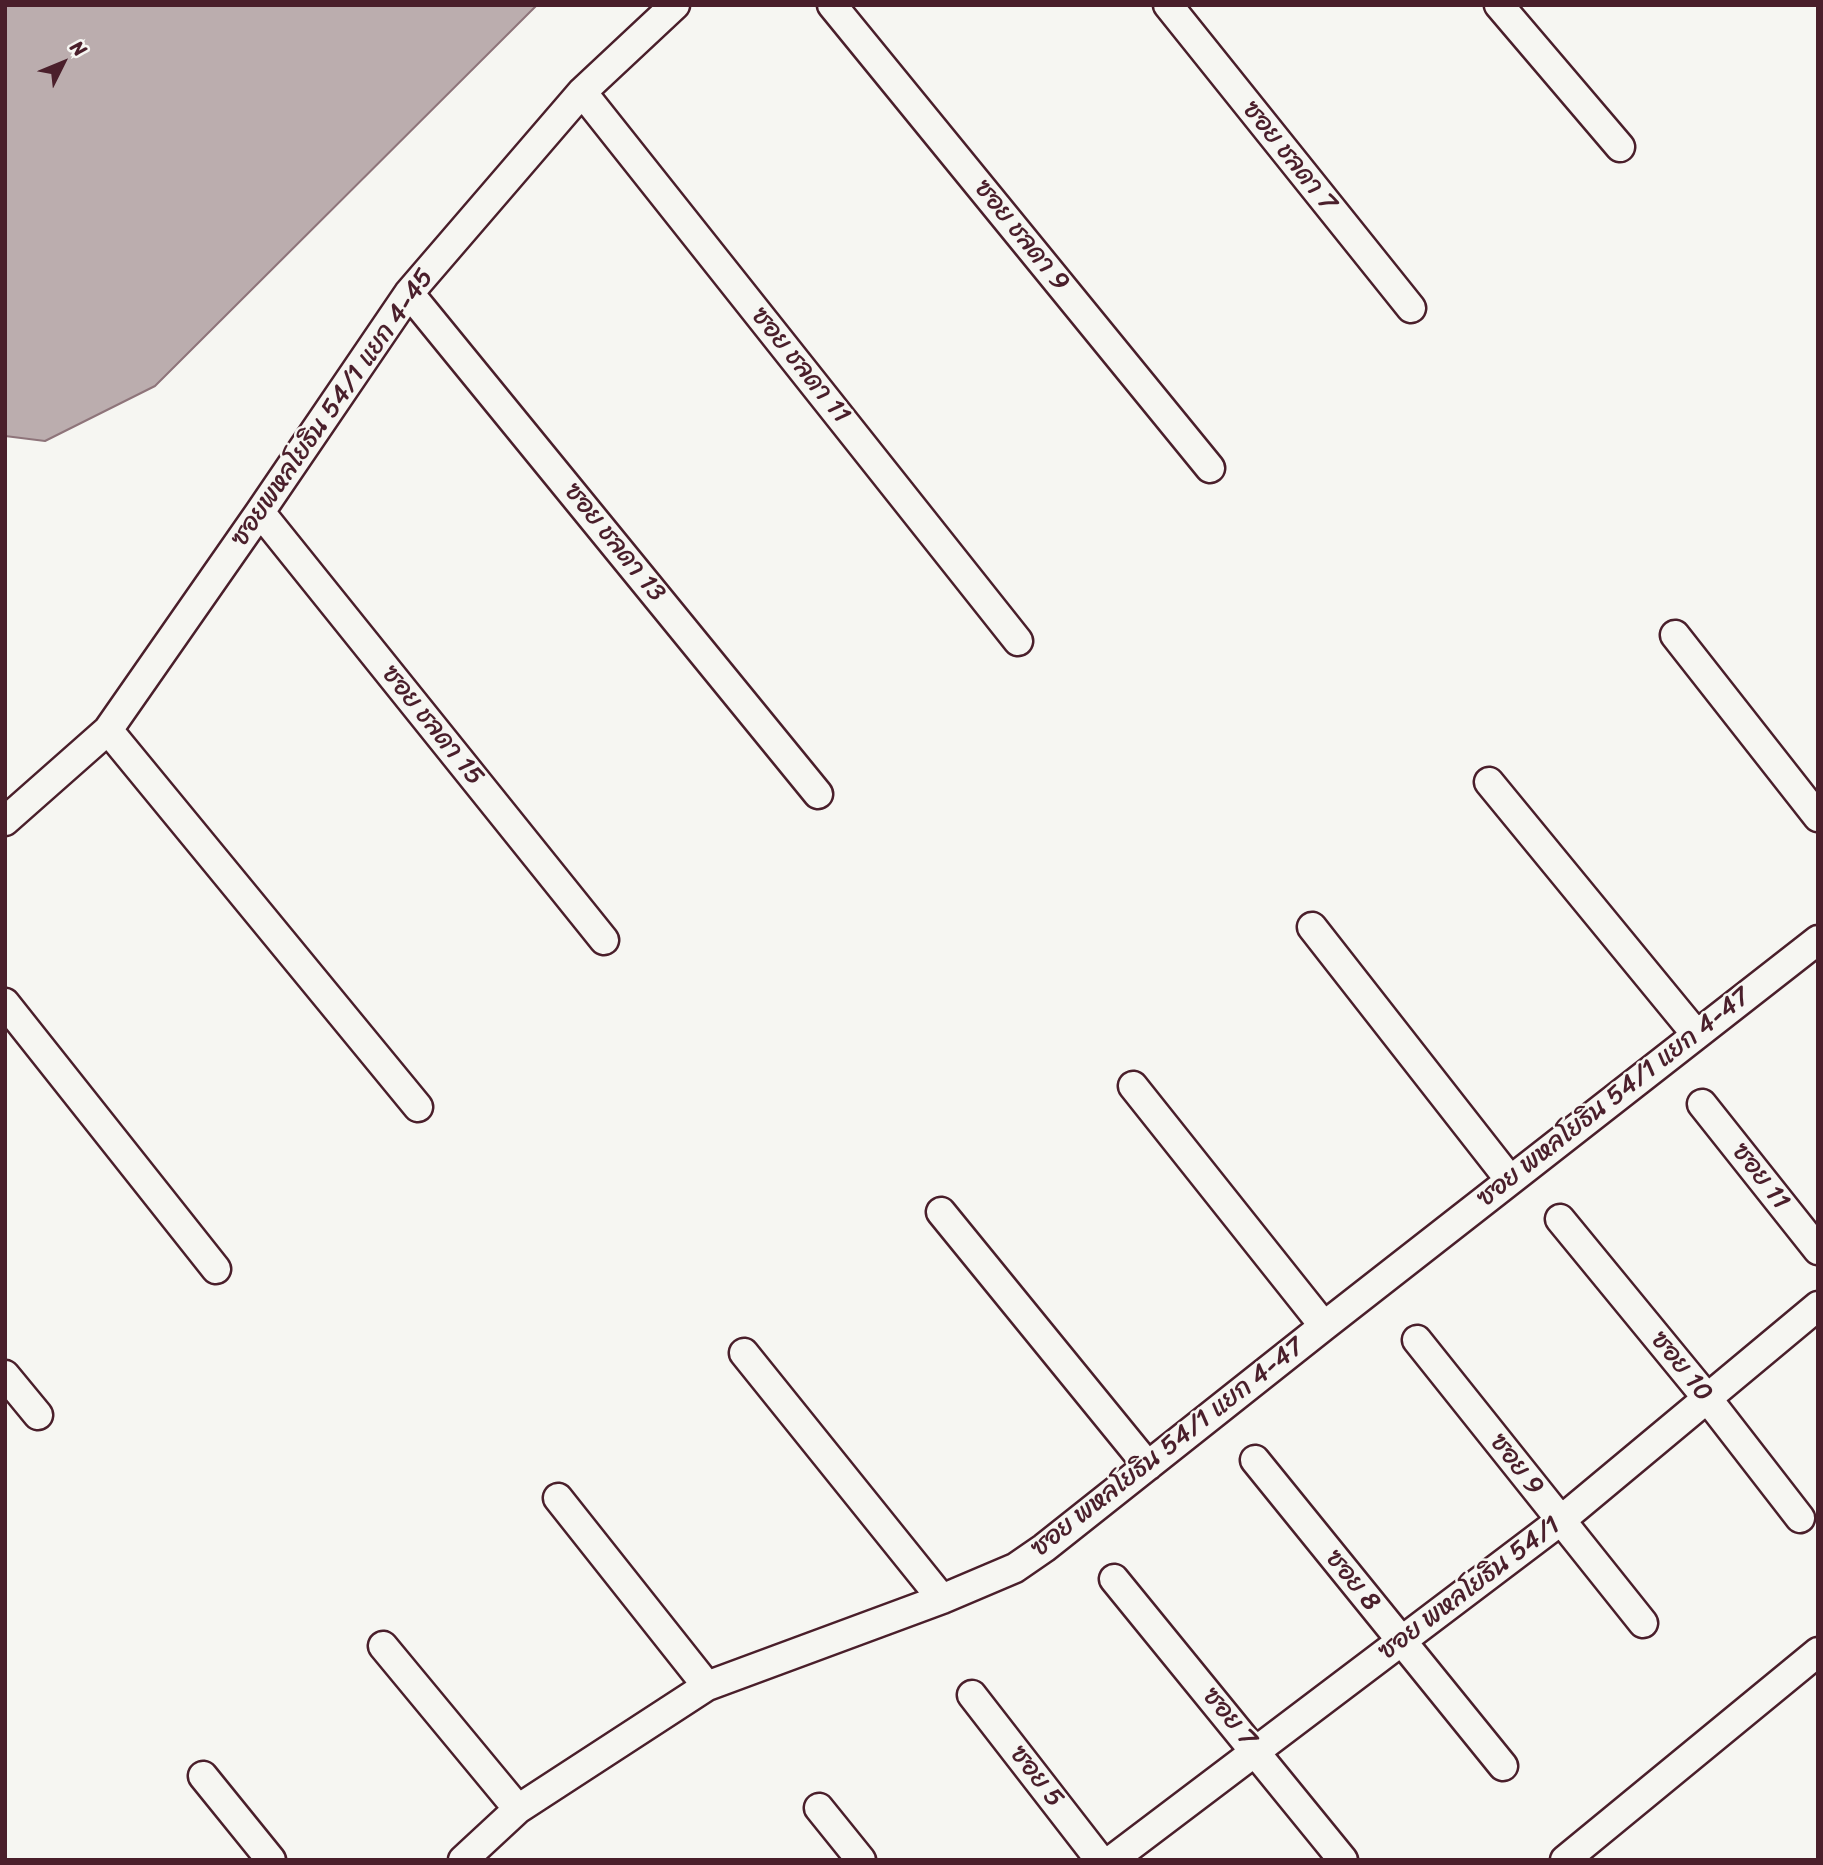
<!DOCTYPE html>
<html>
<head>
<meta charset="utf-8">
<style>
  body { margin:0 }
  #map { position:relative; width:1823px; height:1865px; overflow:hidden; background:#f6f6f2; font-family:Sriracha,sans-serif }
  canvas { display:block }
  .frame { position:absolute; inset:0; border:7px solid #4a1f2b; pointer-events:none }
  .north { position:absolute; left:28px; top:28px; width:70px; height:70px; -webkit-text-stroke:5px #f6f6f2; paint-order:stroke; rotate:47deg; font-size:19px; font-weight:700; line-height:28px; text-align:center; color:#4a1f2b }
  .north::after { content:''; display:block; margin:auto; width:24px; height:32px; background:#4a1f2b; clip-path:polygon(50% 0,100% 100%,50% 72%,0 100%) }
</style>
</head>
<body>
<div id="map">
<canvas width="1823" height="1865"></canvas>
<div class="frame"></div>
<div class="north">N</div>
</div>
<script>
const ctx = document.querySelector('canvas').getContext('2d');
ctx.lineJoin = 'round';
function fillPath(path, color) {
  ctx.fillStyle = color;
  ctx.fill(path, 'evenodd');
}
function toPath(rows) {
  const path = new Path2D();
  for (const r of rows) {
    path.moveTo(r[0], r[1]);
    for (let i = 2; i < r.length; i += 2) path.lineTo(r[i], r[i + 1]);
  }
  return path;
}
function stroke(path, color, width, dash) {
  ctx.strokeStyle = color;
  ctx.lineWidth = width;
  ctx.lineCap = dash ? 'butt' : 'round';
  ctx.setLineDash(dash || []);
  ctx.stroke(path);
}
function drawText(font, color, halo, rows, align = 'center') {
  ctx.font = font + ' Sriracha,"Playpen Sans Thai",sans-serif';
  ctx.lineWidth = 5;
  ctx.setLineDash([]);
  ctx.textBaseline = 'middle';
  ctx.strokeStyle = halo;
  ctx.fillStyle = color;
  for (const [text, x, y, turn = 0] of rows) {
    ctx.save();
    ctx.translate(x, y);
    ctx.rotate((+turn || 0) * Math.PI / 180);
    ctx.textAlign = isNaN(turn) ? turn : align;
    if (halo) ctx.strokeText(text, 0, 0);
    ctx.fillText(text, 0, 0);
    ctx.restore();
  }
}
const water = toPath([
  [5,5,537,5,155,386,45,441,5,436,5,5]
]);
fillPath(water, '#bbadae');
stroke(water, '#8e747a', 2);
const street = toPath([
  [832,5,1210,468],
  [1168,5,1411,308],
  [1499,5,1620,147],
  [582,92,1018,641],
  [409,293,818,794],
  [260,512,604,940],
  [1675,635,1818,817],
  [108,730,418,1107],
  [1489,782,1696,1034],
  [5,821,108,730,260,512,409,293,582,92,675,5],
  [1312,927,1510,1180],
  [5,1003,216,1269],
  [1133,1086,1324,1326],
  [1702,1104,1818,1250],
  [941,1212,1148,1466],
  [1560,1219,1707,1398,1800,1518],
  [1417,1340,1643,1623],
  [744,1353,942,1599],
  [5,1375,38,1415],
  [1255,1460,1503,1766],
  [558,1498,707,1686],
  [1114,1579,1343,1860],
  [383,1646,518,1809],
  [972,1695,1100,1860],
  [203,1776,271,1860],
  [819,1808,861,1860],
  [463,1860,518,1809,707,1686,942,1599,1015,1568,1044,1548,1324,1326,1818,940],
  [1112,1860,1560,1521,1818,1306],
  [1565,1860,1818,1652]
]);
stroke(street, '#4a1f2b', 33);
stroke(street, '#f6f6f2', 28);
drawText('26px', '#4a1f2b', '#f6f6f2', [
  ["ซอย ชลดา 7",1289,157,51],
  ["ซอย ชลดา 9",1021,236,51],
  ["ซอย ชลดา 11",800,366,51],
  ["ซอยพหลโยธิน 54/1 แยก 4-45",333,408,-55],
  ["ซอย ชลดา 13",614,543,51],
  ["ซอย ชลดา 15",432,726,51],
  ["ซอย พหลโยธิน 54/1 แยก 4-47",1614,1098,-38],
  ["ซอย 11",1760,1177,52],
  ["ซอย 10",1681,1367,51],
  ["ซอย พหลโยธิน 54/1 แยก 4-47",1168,1448,-38],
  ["ซอย 9",1516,1465,52],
  ["ซอย 8",1352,1581,51],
  ["ซอย พหลโยธิน 54/1",1470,1589,-37],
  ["ซอย 7",1229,1718,50],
  ["ซอย 5",1036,1777,52]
]);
</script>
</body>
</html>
